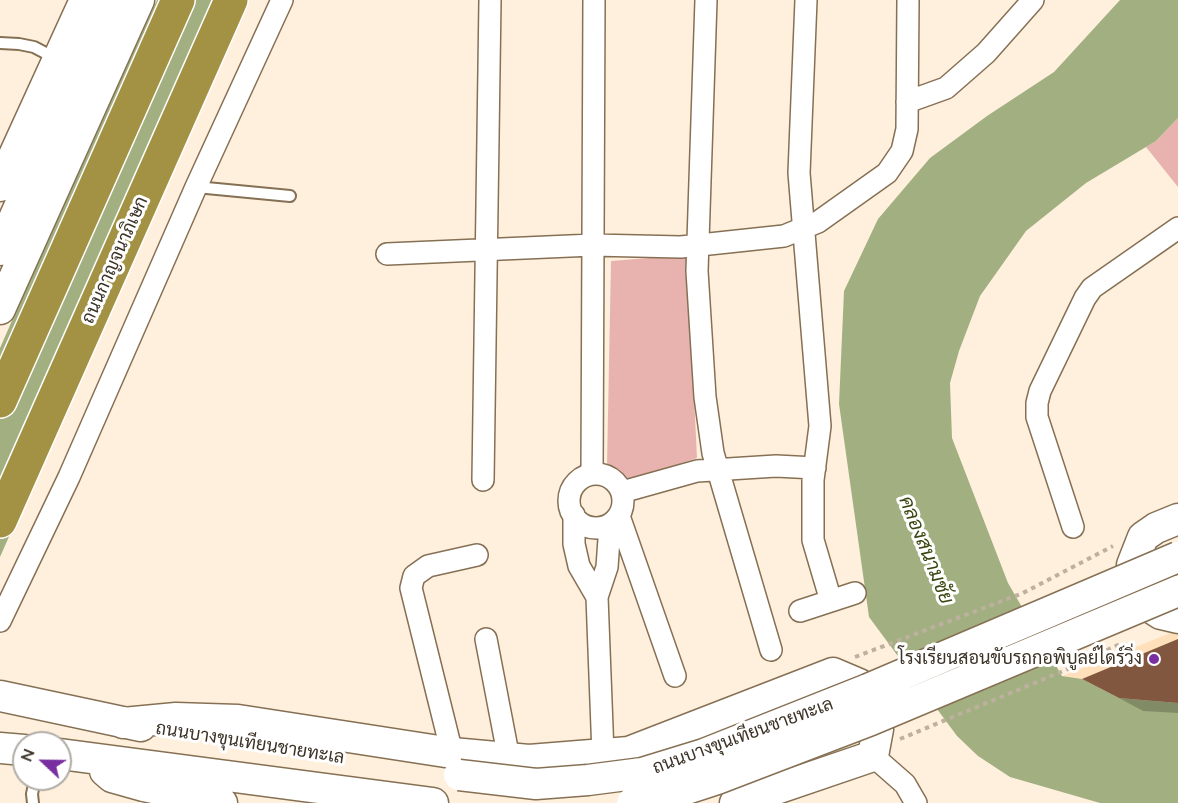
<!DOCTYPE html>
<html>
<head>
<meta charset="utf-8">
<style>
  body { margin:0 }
  #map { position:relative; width:1178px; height:803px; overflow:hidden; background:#fff0dd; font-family:Mulish,sans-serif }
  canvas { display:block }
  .north { position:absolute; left:12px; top:731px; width:60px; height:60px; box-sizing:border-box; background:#fff; border:2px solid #b1ada8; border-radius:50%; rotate:292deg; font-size:16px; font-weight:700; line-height:24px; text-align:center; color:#3c3226 }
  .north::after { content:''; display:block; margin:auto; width:21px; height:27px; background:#7a2fa1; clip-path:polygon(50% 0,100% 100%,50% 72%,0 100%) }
</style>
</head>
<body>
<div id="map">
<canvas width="1178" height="803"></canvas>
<div class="north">N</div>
</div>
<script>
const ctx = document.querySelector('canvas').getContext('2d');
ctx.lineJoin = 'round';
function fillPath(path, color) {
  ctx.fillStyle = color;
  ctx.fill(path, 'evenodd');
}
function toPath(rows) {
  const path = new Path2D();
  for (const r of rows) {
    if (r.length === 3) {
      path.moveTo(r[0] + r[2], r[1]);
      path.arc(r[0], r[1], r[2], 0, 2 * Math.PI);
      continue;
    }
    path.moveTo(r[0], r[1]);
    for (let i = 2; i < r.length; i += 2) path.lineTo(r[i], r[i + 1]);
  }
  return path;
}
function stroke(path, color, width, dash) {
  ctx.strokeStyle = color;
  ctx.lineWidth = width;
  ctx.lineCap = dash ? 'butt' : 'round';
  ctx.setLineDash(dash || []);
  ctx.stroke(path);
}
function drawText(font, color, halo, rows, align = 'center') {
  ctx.font = font + ' Mulish,Sarabun,sans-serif';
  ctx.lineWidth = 6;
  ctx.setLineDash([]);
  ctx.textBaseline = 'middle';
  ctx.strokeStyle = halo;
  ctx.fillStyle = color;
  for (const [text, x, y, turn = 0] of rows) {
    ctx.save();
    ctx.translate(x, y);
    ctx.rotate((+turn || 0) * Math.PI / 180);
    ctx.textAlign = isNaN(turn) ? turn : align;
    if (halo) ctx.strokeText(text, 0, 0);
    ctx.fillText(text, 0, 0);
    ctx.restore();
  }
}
fillPath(toPath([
  [1178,630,1178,703,1119,698,1082,679,1063,676]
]), '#ffe0bb');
fillPath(toPath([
  [1178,118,1178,187,1146,147,1156,141],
  [686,255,688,269,697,458,628,481,607,465,611,261]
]), '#e8b3ae');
fillPath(toPath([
  [157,0,246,0,0,557,0,348,79,168],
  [1120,0,1178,0,1178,118,1156,141,1086,183,1026,231,980,296,959,351,950,383,952,438,1008,583,1062,676,1082,679,1119,698,1178,703,1178,803,1100,803,1010,777,978,756,957,736,869,617,839,404,844,291,878,219,930,158,987,116,1054,72]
]), '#a2b081');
fillPath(toPath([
  [1178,640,1178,713,1143,711,1106,691]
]), '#0003');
fillPath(toPath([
  [1178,639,1178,703,1119,698,1082,679]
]), '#815740');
const lane = toPath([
  [0,43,19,44,34,47,55,58],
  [196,187,290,196],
  [33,803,32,794,35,779]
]);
const street = toPath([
  [706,0,697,271,705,397,713,453,771,650],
  [806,0,799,173,820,426,813,480,813,540,831,601],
  [907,102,946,88,986,53,1033,0],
  [387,254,593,245,681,247,784,236,818,222,887,173,902,151,907,129,908,0],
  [592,474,594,0],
  [596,501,27],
  [483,480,490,0],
  [622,492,697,471,776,466,815,468],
  [574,515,574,544,579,566,597,597],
  [619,516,675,676],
  [1073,527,1037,417,1037,403,1040,391,1085,298,1092,288,1178,228],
  [800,611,855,593],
  [0,621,69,477,196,187,282,0],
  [486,639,509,759],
  [452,753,411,588,414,576,428,566,477,555],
  [603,754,597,597,607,567,610,525],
  [873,756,905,784,916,803]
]);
const secondary = toPath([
  [0,186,85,0],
  [0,250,111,0],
  [0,309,139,0],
  [1178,519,1156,528,1143,537,1132,565,1133,579,1138,593,1150,607,1161,614,1178,618],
  [0,696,141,726],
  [123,723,176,718,238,720,452,753,529,760,629,752,833,673,859,684,878,729,873,756,735,803],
  [0,748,24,750],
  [60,754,433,803],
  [105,771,112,777,144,786,222,803]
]);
const highway = toPath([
  [0,401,178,0],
  [0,521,231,0]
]);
stroke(lane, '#867054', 14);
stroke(street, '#867054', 24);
stroke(secondary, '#867054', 33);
stroke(highway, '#fff', 36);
stroke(toPath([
  [855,657,1023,593,1113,546],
  [900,739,1068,669,1122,643]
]), '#bdb09f', 4, [4.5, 4.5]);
stroke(lane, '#fff', 10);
stroke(street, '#fff', 21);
stroke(secondary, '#fff', 30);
stroke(highway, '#a39243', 33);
const secondaryBridge = toPath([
  [459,775,536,784,588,780,642,773,704,754,868,689,1178,557],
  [632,803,656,799,717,779,871,720,1178,591]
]);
stroke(secondaryBridge, '#867054', 33, []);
stroke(secondaryBridge, '#fff', 30);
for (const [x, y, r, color] of [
  [1154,659,6,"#7a2fa1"]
]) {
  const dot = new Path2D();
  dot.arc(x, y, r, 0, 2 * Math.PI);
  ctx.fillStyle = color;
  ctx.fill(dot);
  stroke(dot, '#fff', 2);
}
drawText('18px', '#3c3226', '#fff', [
  ["ถนนกาญจนาภิเษก",115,260,-66],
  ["ถนนบางขุนเทียนชายทะเล",743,736,-20],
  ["ถนนบางขุนเทียนชายทะเล",250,743,9]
]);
drawText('18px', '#3c3226', '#fff', [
  ["โรงเรียนสอนขับรถกอพิบูลย์ไดร์วิ่ง",1142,659]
], 'right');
drawText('italic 20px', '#3b4812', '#fff', [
  ["คลองสนามชัย",926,550,68]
]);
</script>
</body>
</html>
